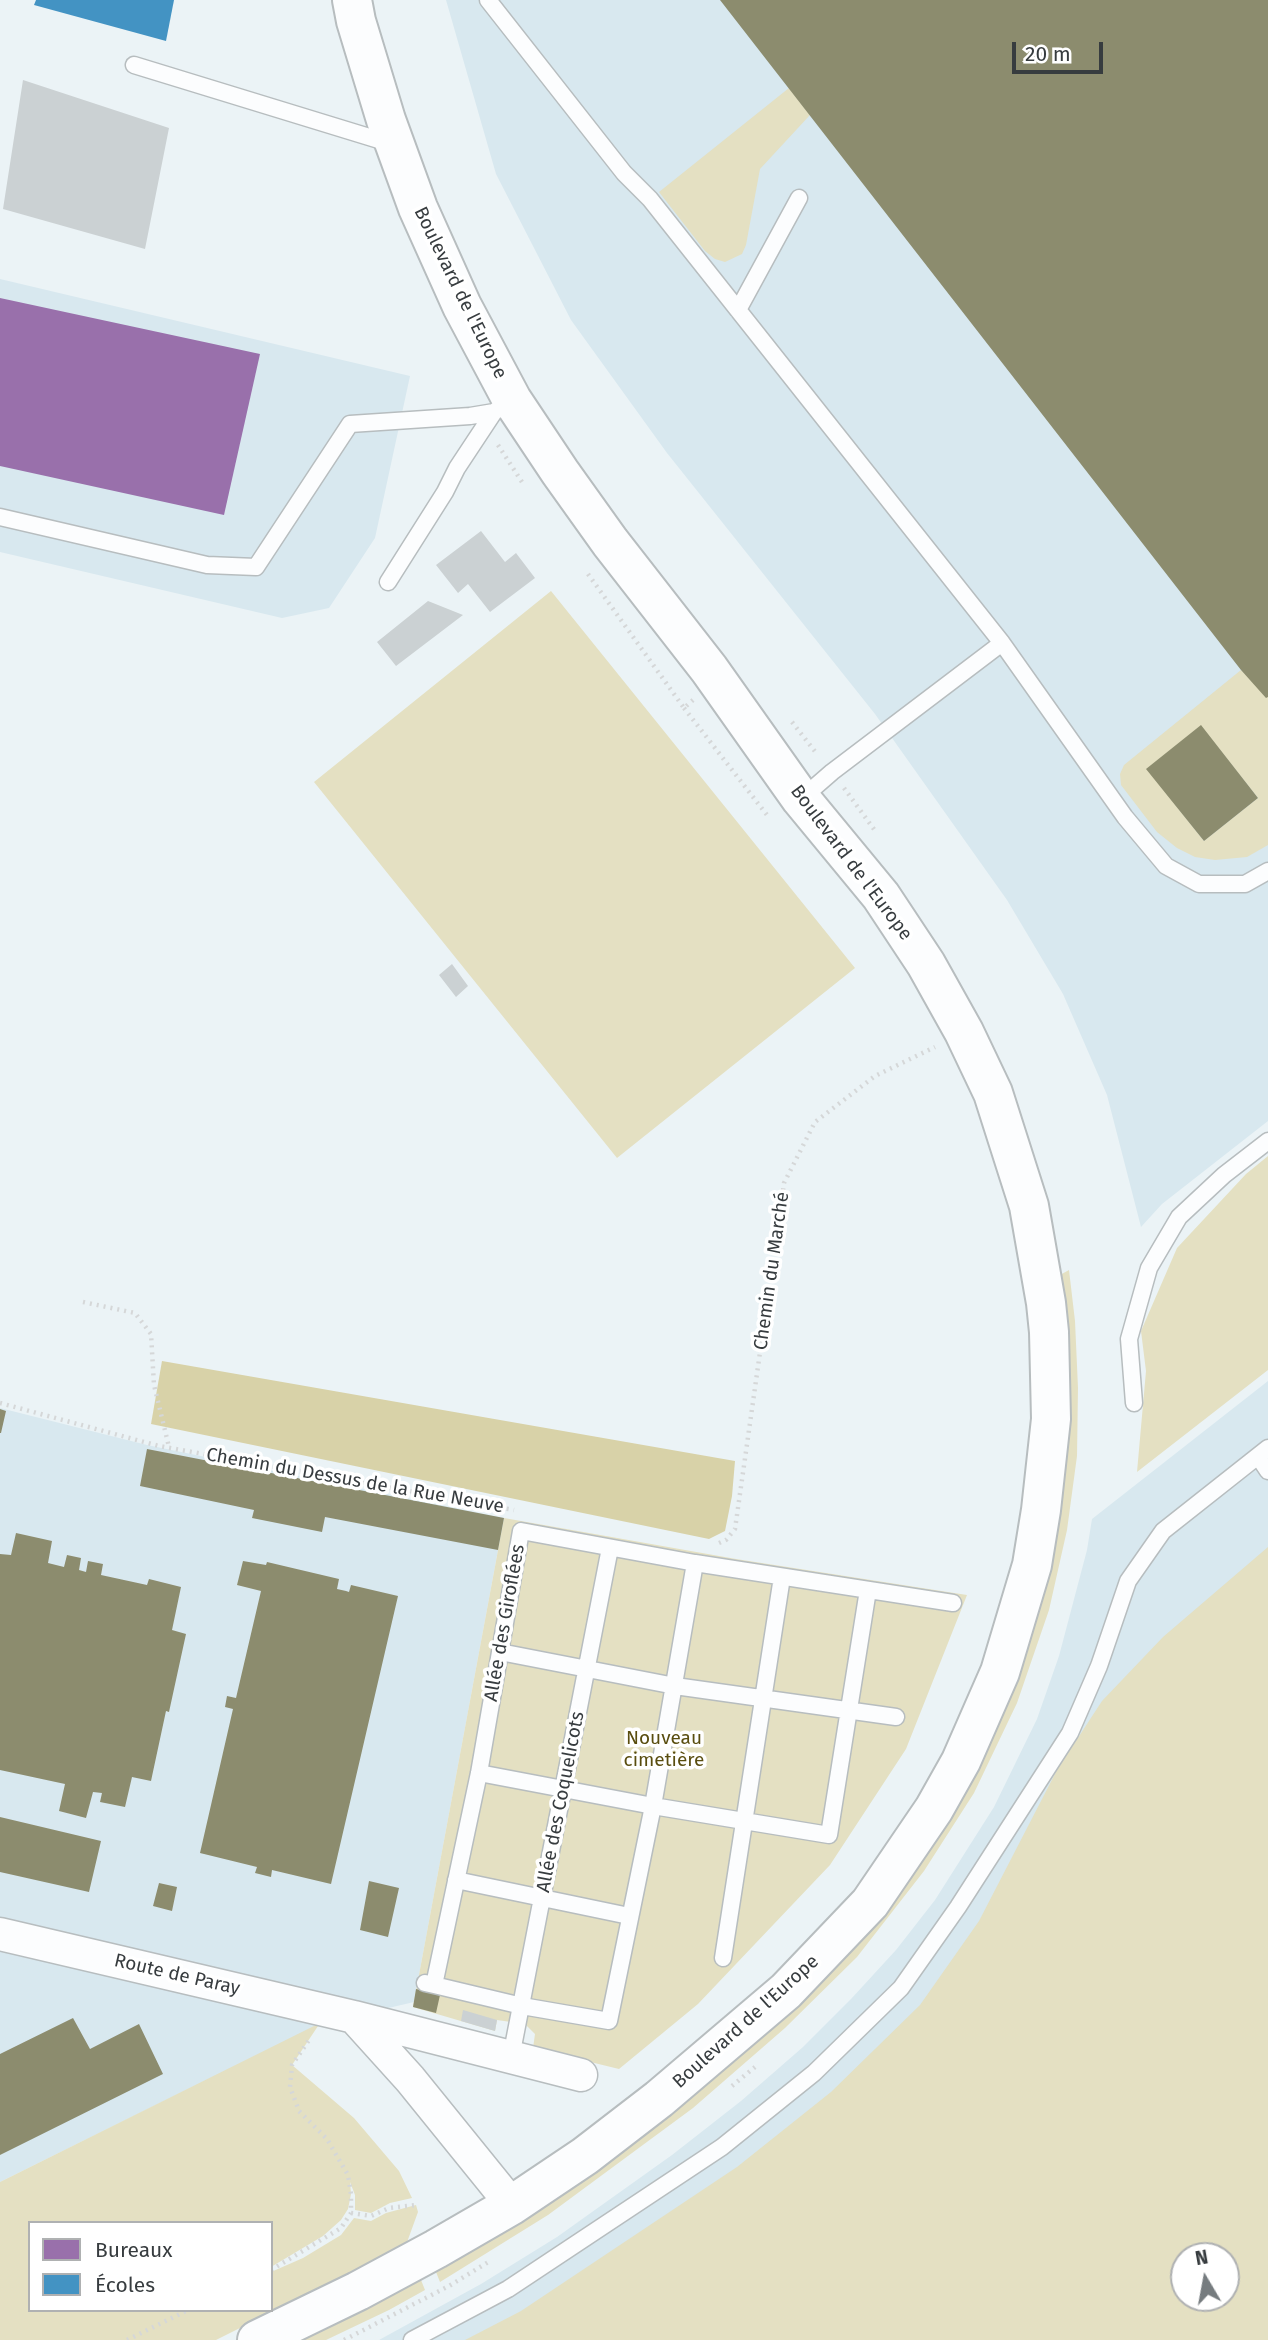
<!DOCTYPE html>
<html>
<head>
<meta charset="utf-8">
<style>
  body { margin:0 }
  #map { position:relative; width:1268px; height:2340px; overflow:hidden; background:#ebf3f6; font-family:"Fira Sans",sans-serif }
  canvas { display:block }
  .legend { position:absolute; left:28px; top:2221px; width:245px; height:91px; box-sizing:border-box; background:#fff; border:2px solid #afb1b2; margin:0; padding:9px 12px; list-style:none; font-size:21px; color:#373c3f }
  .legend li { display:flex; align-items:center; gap:14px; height:35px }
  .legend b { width:35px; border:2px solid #afb1b2 }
  .north { position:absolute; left:1170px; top:2242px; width:70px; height:70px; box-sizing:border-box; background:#fff; border:2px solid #afb1b2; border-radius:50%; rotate:350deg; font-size:19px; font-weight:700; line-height:28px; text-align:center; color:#373c3f }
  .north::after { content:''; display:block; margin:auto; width:24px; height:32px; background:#767c7f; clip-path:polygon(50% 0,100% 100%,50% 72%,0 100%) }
  .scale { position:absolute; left:1012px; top:42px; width:91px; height:32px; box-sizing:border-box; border:4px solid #373c3f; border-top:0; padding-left:9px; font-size:21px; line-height:24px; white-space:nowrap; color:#373c3f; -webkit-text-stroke:5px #fff; paint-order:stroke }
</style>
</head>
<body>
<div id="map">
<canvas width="1268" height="2340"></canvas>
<ul class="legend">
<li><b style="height:19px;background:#9970ab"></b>Bureaux</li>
<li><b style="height:19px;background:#4393c3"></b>Écoles</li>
</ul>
<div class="north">N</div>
<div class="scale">20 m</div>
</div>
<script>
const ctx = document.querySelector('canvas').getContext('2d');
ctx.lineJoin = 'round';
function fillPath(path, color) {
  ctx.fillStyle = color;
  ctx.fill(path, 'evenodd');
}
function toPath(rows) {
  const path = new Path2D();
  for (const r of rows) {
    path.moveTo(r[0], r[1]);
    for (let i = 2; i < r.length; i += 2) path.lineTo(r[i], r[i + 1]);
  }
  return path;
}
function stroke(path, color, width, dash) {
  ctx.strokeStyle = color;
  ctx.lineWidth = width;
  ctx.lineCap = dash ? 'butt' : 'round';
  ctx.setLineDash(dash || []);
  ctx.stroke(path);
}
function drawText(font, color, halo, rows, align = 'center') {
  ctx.font = font + ' "Fira Sans",sans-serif';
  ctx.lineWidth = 7;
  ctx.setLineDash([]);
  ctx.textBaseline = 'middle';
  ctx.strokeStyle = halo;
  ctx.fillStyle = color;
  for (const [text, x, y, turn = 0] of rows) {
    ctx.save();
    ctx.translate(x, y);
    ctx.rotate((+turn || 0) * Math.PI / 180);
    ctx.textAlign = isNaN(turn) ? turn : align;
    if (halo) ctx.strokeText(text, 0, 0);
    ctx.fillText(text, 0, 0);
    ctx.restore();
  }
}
fillPath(toPath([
  [446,0,1268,0,1268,1121,1162,1204,1141,1227,1107,1095,1063,994,1007,900,875,714,667,453,571,320,496,174],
  [0,279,410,376,375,538,329,608,282,618,0,552],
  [1268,1381,1268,2340,379,2340,481,2284,557,2237,672,2155,741,2101,803,2047,851,1999,896,1950,935,1900,994,1807,1037,1719,1059,1656,1087,1550,1092,1519],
  [1184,2256,1226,2256,1226,2298,1184,2298],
  [0,1408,147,1445,504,1518,414,2002,320,2024,0,2182]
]), '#d8e8ef');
fillPath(toPath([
  [789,88,810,115,760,169,746,245,742,254,725,262,715,259,705,251,659,192],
  [551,591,855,968,617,1158,314,782],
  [1241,670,1268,697,1268,845,1247,857,1215,860,1195,857,1177,848,1157,832,1121,785,1120,774,1124,765],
  [1201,726,1258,798,1204,841,1147,769],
  [1268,1156,1268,1370,1137,1472,1146,1371,1141,1331,1177,1248,1246,1174],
  [1069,1270,1075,1321,1078,1388,1077,1456,1067,1530,1049,1610,1017,1703,974,1793,924,1871,857,1957,785,2028,693,2108,548,2215,440,2282,436,2272,534,2213,662,2119,995,1727,1060,1275],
  [504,1518,736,1559,967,1595,906,1749,830,1865,698,2004,619,2069,533,2048,535,2034,525,2024,497,2020,495,2031,413,2007],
  [1268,1547,1268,2340,465,2340,521,2311,737,2167,831,2092,920,2005,979,1921,1057,1770,1102,1701,1163,1637],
  [1184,2256,1226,2256,1226,2298,1184,2298],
  [320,2023,292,2065,354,2118,399,2171,412,2198,390,2203,371,2213,355,2210,355,2195,350,2182,351,2194,348,2209,341,2220,323,2236,271,2267,271,2223,30,2223,30,2310,271,2310,271,2272,303,2258,341,2235,354,2218,371,2221,386,2213,416,2205,418,2212,406,2245,216,2340,0,2340,0,2182],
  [421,2280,425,2290,389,2310,326,2340,299,2340]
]), '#e4e0c2');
fillPath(toPath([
  [162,1361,735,1461,732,1496,725,1531,709,1539,151,1424]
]), '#d8d2a8');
fillPath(toPath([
  [0,298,260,354,224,515,0,466]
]), '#9970ab');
fillPath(toPath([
  [36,0,174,0,166,41,34,5]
]), '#4393c3');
fillPath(toPath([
  [720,0,1268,0,1268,697,1266,698,1241,670],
  [1201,725,1258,798,1204,841,1146,769],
  [0,1409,6,1411,1,1433,0,1433],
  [147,1449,504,1518,498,1550,325,1517,322,1532,252,1518,254,1510,140,1486],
  [16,1533,52,1541,48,1563,64,1567,67,1555,81,1558,79,1570,86,1572,88,1561,103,1564,101,1575,147,1585,149,1579,181,1587,172,1630,186,1634,169,1712,166,1711,151,1781,132,1777,125,1807,100,1802,102,1793,93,1792,86,1818,59,1811,65,1784,0,1770,0,1554,11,1555],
  [243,1561,266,1565,267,1562,339,1579,337,1589,346,1591,349,1592,351,1585,398,1596,331,1884,272,1870,271,1877,255,1873,257,1867,200,1853,233,1709,225,1707,227,1696,236,1698,261,1591,237,1585],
  [0,1817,101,1841,89,1892,0,1872],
  [369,1881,399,1888,388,1937,360,1930],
  [159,1883,177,1887,172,1911,153,1906],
  [416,1989,440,1995,436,2013,413,2007],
  [73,2018,90,2049,139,2024,163,2074,0,2155,0,2054]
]), '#8c8c6e');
fillPath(toPath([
  [23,80,169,128,145,249,3,209],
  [481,531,505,562,516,553,535,578,490,612,468,584,458,593,436,565],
  [428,601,463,615,396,666,377,642],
  [452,964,468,986,456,997,439,975],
  [463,2010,497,2020,495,2031,461,2021]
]), '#cbd1d3');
const service = toPath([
  [488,0,624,173,650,199,1002,643,1125,817,1166,866,1199,884,1245,884,1268,871],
  [134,65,392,144],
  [738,310,799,198],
  [0,517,207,565,256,567,350,424,470,416,494,412,512,400],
  [388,582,445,492,457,468,494,412],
  [801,799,832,772,1002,643],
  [1134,1403,1129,1339,1149,1268,1179,1217,1224,1175,1268,1141],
  [1258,1456,1268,1471],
  [695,1563,953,1603],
  [500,1652,675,1686,896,1717],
  [479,1773,653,1806,829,1835,868,1590],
  [456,1880,629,1916],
  [723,1958,782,1577],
  [425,1983,434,1985,522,2006,609,2021,653,1806,695,1563,521,1531,479,1773,434,1985],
  [511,2057,610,1548],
  [412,2340,508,2289,722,2147,814,2073,901,1988,958,1907,1070,1733,1099,1666,1128,1581,1163,1531,1268,1448]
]);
const minor = toPath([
  [0,1934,354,2017,410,2079,512,2205],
  [354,2017,581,2075]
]);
const secondary = toPath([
  [257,2340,358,2291,436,2249,512,2205,585,2156,659,2099,786,1991,870,1903,934,1809,961,1761,1000,1672,1032,1565,1041,1510,1051,1419,1049,1332,1046,1303,1029,1206,993,1093,964,1032,926,964,881,896,801,799,709,669,610,542,560,472,512,400,462,306,418,208,386,120,356,21,352,0]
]);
stroke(service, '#b7bdbf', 19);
stroke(minor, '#b7bdbf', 35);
stroke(secondary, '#b7bdbf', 42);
stroke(toPath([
  [498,445,522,482],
  [588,574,684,708,693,700],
  [684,708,767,815],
  [792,722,817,754],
  [844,788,876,832],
  [83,1302,135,1313,151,1334,154,1385,169,1447],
  [0,1403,159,1446,514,1510],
  [719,1543,726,1540,735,1529,784,1183,815,1122,875,1076,935,1047],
  [732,2086,755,2067],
  [351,2213,371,2216,389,2208,416,2205],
  [271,2270,341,2228,351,2213,351,2194,348,2175,327,2139,299,2111,290,2087,292,2065,311,2037],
  [127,2340,188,2310],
  [344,2340,449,2286,490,2261]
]), '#d5d7d8', 4.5, [2, 5]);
stroke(service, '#fcfdfe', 16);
stroke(minor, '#fcfdfe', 32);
stroke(secondary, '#fcfdfe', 38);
drawText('19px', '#373c3f', '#fff', [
  ["Boulevard de l'Europe",460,293,64],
  ["Boulevard de l'Europe",851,863,53],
  ["Chemin du Marché",772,1271,-82],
  ["Chemin du Dessus de la Rue Neuve",355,1481,10],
  ["Allée des Giroflées",505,1623,-80],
  ["Allée des Coquelicots",561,1802,-79],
  ["Route de Paray",177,1975,13],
  ["Boulevard de l'Europe",746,2022,-42]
]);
drawText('19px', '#594d0f', '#fff', [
  ["Nouveau",664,1739],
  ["cimetière",664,1761]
]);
</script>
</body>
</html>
